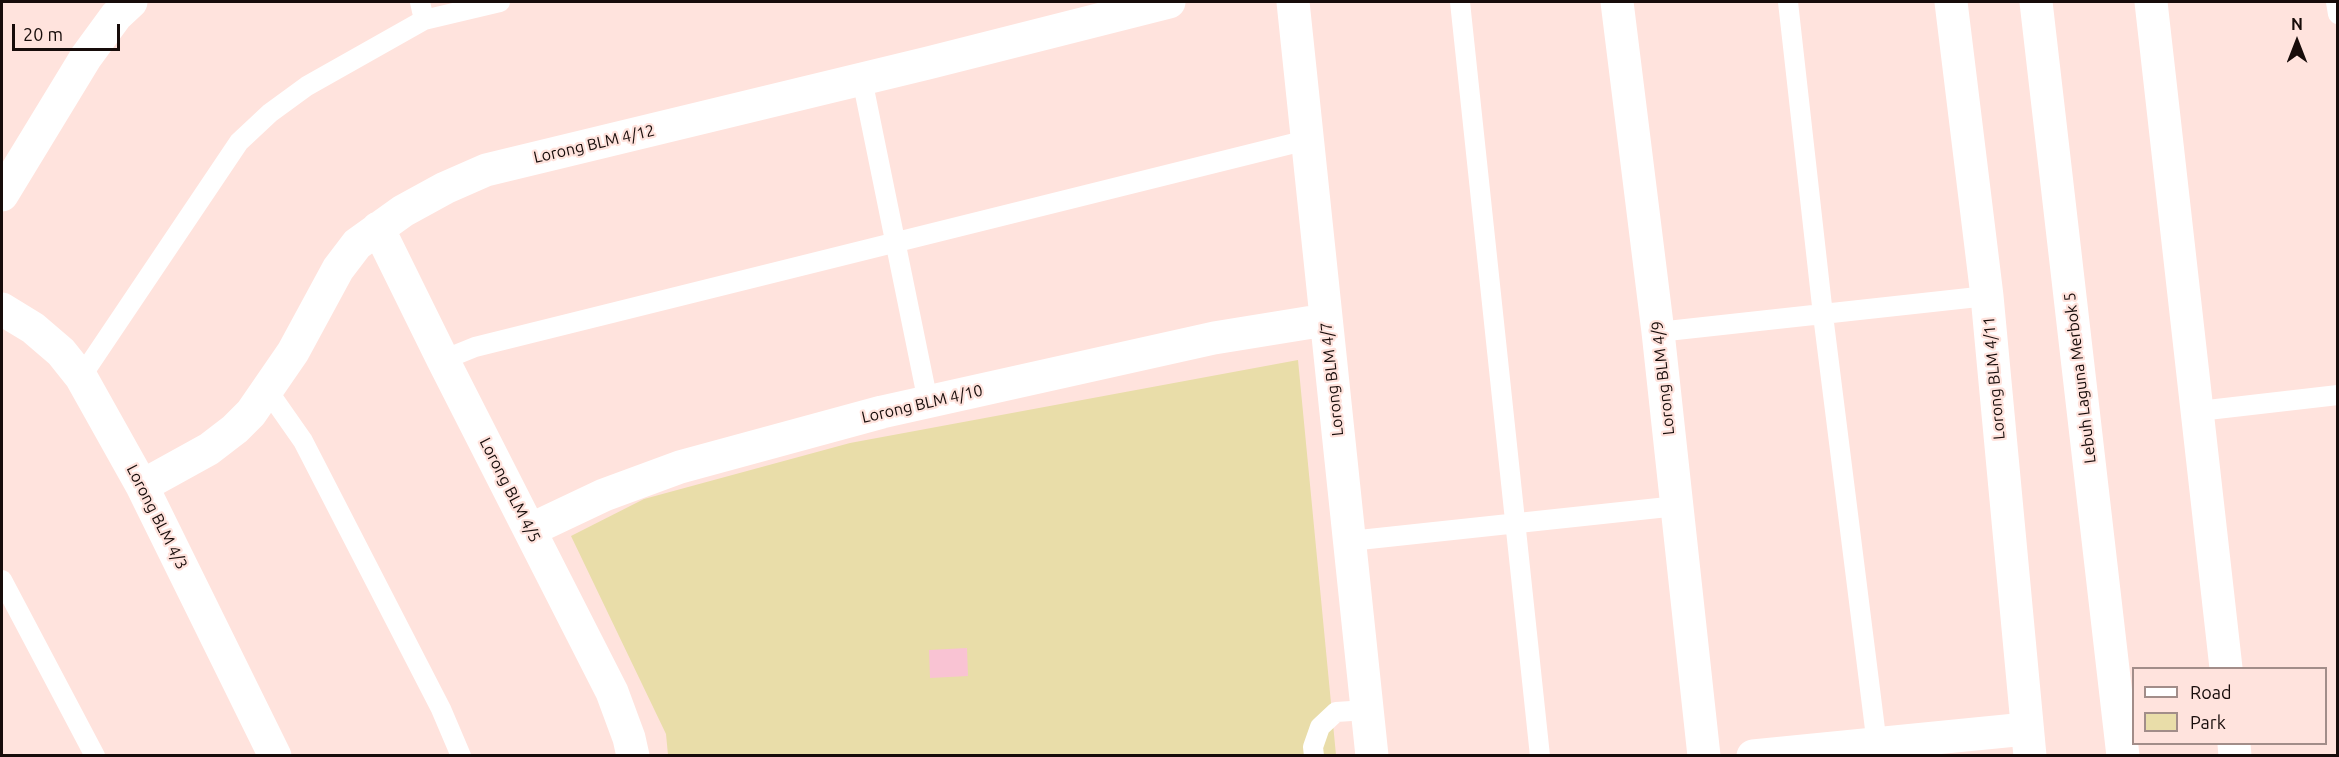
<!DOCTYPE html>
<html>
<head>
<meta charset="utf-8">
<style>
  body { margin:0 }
  #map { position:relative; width:2339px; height:757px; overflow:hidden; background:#ffe3dd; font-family:Ubuntu,sans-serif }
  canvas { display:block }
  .frame { position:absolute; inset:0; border:3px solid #170c0a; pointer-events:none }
  .legend { position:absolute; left:2132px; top:667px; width:195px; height:78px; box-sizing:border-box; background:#ffe3dd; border:2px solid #a28d89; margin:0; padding:8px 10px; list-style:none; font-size:18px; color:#170c0a }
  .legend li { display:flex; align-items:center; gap:12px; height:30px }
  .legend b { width:30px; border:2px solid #a28d89 }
  .north { position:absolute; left:2267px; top:12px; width:60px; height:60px; -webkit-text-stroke:4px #ffe3dd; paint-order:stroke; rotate:0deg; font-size:16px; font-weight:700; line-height:24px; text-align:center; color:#170c0a }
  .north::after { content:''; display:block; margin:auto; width:21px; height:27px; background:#170c0a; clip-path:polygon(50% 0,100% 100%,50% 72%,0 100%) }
  .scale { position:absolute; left:12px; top:24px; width:108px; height:27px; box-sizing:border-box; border:3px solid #170c0a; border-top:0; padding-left:8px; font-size:18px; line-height:21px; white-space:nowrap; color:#170c0a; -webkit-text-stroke:4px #ffe3dd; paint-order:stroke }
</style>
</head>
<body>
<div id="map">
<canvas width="2339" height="757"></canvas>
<div class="frame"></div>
<ul class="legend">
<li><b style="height:8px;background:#fff"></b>Road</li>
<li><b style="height:16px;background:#e9dda9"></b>Park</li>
</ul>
<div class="north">N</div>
<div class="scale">20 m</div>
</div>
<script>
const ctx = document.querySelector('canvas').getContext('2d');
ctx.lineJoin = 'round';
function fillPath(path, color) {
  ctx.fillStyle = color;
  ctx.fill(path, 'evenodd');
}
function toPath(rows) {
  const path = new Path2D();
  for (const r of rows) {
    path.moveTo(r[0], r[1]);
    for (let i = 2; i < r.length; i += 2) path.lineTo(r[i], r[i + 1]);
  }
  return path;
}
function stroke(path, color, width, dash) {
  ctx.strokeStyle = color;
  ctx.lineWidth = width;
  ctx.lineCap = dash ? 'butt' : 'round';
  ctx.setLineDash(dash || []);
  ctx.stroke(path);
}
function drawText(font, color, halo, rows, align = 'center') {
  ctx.font = font + ' Ubuntu,sans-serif';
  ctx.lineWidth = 4.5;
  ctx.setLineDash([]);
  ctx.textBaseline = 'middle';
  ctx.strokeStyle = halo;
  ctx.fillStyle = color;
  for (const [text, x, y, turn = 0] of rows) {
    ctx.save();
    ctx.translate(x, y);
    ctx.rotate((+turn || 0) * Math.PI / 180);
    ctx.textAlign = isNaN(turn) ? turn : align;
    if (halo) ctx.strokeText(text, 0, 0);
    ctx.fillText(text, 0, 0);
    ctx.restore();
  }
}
fillPath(toPath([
  [1298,360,1336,755,668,755,666,734,571,536,644,499,850,443]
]), '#e9dda9');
fillPath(toPath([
  [967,648,968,676,930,678,929,650]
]), '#f9c3d3');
stroke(toPath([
  [420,2,424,20],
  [1460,2,1540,756],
  [1788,2,1823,315,1878,753],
  [2336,2,2338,14],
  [862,79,928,402],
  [1658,332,1987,296],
  [443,360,475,347,1307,140],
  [81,377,239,142,270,113,307,86,424,20,500,2],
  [268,391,303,441,441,709,461,756],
  [2199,411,2338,395],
  [1350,541,1677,506],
  [2,580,95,756],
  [1314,756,1313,747,1320,727,1336,712,1367,710]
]), '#fff', 20);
stroke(toPath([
  [1293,2,1372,756],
  [1617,2,1658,332,1704,756],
  [1951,2,1987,296,2030,756],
  [2151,2,2226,668],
  [2,195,86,57,116,16,131,2],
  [378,228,443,360,612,692,629,738,633,756],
  [2,309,33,328,61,352,81,377,142,486,275,756],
  [142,486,209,449,235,429,251,413,293,352,338,269,357,244,403,211,445,188,486,170,928,63,1169,2],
  [530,530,604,495,680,467,882,412,1214,338,1325,320],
  [2234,744,2235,756],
  [1753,756,2026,729]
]), '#fff', 33);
stroke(toPath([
  [2036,2,2123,756]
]), '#fff', 33);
drawText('16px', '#170c0a', '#ffe3dd', [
  ["Lorong BLM 4/12",594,144,-13],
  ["Lorong BLM 4/9",1663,378,-96],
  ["Lorong BLM 4/11",1994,378,-95],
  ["Lebuh Laguna Merbok 5",2080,378,-97],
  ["Lorong BLM 4/7",1332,379,-96],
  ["Lorong BLM 4/10",922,404,-13],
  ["Lorong BLM 4/5",510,490,63],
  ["Lorong BLM 4/3",157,517,63]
]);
</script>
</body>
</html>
